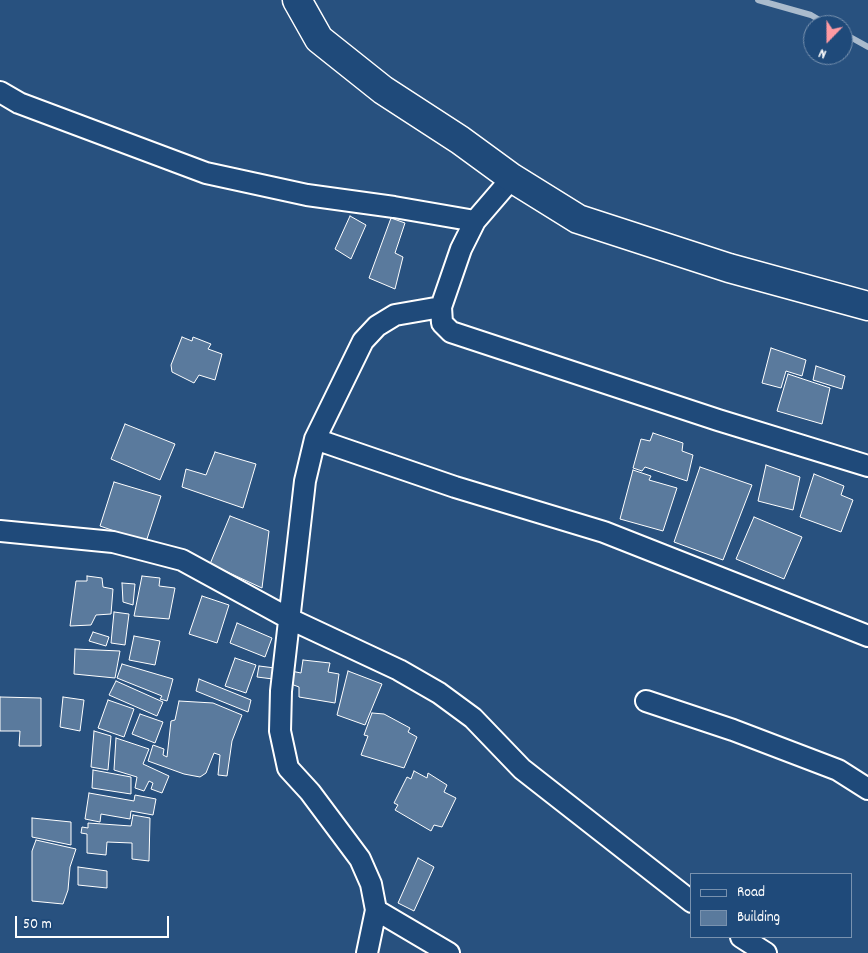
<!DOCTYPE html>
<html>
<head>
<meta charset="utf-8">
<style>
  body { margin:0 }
  #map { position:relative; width:868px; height:953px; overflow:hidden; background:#28517f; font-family:Dekko,sans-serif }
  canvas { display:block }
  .legend { position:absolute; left:690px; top:873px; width:162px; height:65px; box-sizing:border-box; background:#1f4a7a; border:1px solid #7992af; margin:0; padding:6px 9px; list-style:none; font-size:15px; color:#fff }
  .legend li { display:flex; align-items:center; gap:10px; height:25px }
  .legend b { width:25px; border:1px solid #7992af }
  .north { position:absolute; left:803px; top:15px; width:50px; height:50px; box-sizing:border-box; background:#1f4a7a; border:1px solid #7992af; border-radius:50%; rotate:202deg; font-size:14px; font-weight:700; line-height:20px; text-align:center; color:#fff }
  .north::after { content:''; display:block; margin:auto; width:18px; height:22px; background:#ff9aa2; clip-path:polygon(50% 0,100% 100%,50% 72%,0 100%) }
  .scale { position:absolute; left:15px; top:916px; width:154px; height:22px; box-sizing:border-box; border:2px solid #fff; border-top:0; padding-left:6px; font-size:15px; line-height:18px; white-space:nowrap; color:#fff; -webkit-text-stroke:4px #1f4a7a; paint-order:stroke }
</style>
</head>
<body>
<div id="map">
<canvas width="868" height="953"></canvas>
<ul class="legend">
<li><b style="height:6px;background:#1f4a7a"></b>Road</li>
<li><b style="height:14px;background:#5a7a9d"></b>Building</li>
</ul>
<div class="north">N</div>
<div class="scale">50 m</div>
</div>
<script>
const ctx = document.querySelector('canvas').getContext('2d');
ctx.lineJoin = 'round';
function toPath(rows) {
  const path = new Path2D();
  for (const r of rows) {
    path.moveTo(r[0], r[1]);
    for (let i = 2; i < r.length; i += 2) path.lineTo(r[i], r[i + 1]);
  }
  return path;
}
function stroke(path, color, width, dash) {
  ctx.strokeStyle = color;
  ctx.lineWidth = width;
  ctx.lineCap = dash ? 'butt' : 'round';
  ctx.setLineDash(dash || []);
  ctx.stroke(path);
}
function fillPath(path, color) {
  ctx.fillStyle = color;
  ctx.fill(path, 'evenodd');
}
stroke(toPath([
  [758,0,811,15,828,25],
  [843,33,868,47]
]), '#aabbcd', 6);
const building = toPath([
  [350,216,366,225,351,259,335,249,350,216],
  [391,218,405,223,395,253,403,257,395,289,369,278,391,218],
  [182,337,192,341,193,337,211,344,208,349,222,354,215,380,199,375,194,383,172,372,171,365,182,337],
  [771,348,806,360,802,376,786,371,781,388,762,383,771,348],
  [816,366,845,376,842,389,813,380,816,366],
  [788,374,830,388,822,424,777,411,788,374],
  [125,424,175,444,160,480,111,459,125,424],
  [653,433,683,443,682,451,693,455,687,481,645,467,642,471,633,468,641,439,650,441,653,433],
  [215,452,256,464,243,508,182,487,186,469,206,475,215,452],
  [766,465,800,477,793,510,758,501,766,465],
  [700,467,752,485,723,560,674,542,700,467],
  [633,470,651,476,649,480,677,488,663,531,620,519,633,470],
  [814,474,844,486,841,495,853,500,841,532,800,517,814,474],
  [114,482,161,496,146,542,100,526,114,482],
  [230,516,269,531,262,588,210,564,230,516],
  [754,517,802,537,784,579,736,559,754,517],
  [87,576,102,578,103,587,113,589,111,614,96,615,91,625,70,626,76,581,87,581,87,576],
  [142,576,160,578,159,586,175,588,169,619,134,616,142,576],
  [122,583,135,584,133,605,123,602,122,583],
  [202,596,229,605,217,643,189,634,202,596],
  [114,612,129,614,125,645,111,643,114,612],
  [237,623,272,638,265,657,230,643,237,623],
  [93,632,109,637,106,646,89,641,93,632],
  [134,636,160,641,155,665,129,660,134,636],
  [75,649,120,651,115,678,74,674,75,649],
  [235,658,256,665,246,693,225,686,235,658],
  [303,660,330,663,328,672,339,674,335,703,299,697,299,687,291,684,291,671,301,673,303,660],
  [122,664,173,679,167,701,160,699,162,696,117,678,122,664],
  [259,666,275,668,273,679,257,677,259,666],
  [348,671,382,684,365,725,337,715,348,671],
  [199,679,251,700,248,712,196,691,199,679],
  [116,681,163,702,157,716,109,695,116,681],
  [0,697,41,698,41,746,19,746,20,731,0,731,0,697],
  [63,697,84,700,80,731,60,727,63,697],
  [108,700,134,709,124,737,98,728,108,700],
  [179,701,213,703,242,715,232,741,227,776,218,775,220,755,214,753,206,773,200,777,184,774,148,761,153,745,164,749,163,755,167,757,171,721,175,720,179,701],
  [372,713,384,714,410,728,408,732,417,737,404,768,361,755,368,736,364,735,372,713],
  [140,714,163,722,155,743,132,734,140,714],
  [94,731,111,736,108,770,91,767,94,731],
  [116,738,149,749,143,764,169,776,162,793,151,789,153,783,149,781,144,791,135,788,137,777,114,770,116,738],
  [93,770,131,777,131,794,92,788,93,770],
  [414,771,427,778,428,773,447,785,444,792,456,798,442,827,434,825,431,831,395,810,398,805,394,803,407,777,411,779,414,771],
  [89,793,134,801,135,795,156,799,153,815,131,811,130,819,101,814,100,822,85,819,89,793],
  [133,815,150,818,149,861,132,859,132,843,107,842,106,855,87,853,87,834,81,833,82,827,88,828,88,823,131,826,133,815],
  [32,818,71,822,71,845,32,837,32,818],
  [36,840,76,849,70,867,68,890,63,904,32,901,32,851,36,840],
  [418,858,434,867,414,911,398,903,418,858],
  [78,867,107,871,107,888,78,885,78,867]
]);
fillPath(building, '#5a7a9d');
stroke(building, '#fff', 1);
const street = toPath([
  [0,92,19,103,206,173,307,195,394,207,475,221],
  [512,178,475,221,461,249,441,307,442,323,451,332,718,420,868,466],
  [315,439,455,487,604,532,868,636],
  [0,531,113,542,182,560,290,619,399,670,439,693,473,718,522,769,692,902],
  [646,701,733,730,838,770,868,789],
  [376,910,449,953],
  [741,937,766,953],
  [367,953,376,910,371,884,360,859,310,792,288,768,280,731,281,691,305,481,315,439,363,341,377,326,395,315,441,307]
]);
const secondary = toPath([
  [297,0,319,39,383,90,460,140,512,178,578,219,729,268,868,306]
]);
stroke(street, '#fff', 24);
stroke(secondary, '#fff', 31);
stroke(street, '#1f4a7a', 20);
stroke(secondary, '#1f4a7a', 28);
</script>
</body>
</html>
